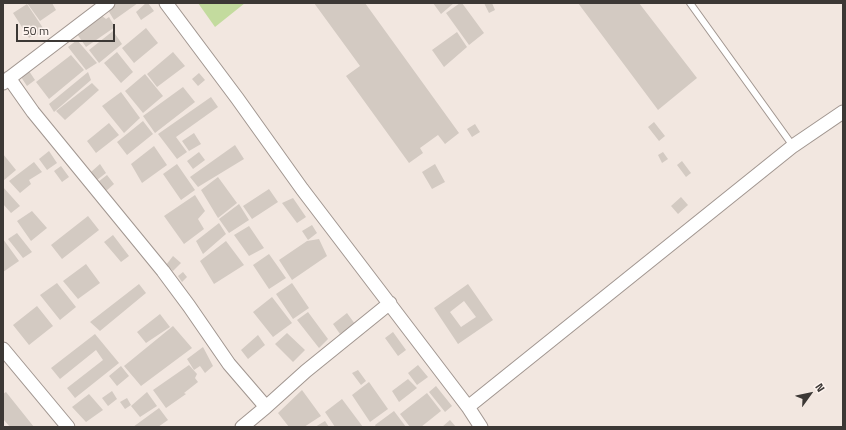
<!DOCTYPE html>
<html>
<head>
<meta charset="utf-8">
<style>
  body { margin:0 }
  #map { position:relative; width:846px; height:430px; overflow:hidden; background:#f2e7e0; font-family:"Titillium Web",sans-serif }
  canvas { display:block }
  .frame { position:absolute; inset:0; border:4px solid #3c3835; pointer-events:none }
  .north { position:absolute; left:790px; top:374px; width:40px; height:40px; -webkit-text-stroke:3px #fef4ef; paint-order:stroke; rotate:57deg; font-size:11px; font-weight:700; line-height:16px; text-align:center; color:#3c3835 }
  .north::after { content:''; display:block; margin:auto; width:14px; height:18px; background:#3c3835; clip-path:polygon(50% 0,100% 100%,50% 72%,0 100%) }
  .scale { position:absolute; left:16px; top:24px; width:99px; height:18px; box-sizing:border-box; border:2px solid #3c3835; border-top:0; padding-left:5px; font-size:12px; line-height:14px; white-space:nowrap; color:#3c3835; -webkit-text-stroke:3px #fef4ef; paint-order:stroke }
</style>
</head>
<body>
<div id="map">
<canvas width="846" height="430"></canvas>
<div class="frame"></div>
<div class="north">N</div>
<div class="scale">50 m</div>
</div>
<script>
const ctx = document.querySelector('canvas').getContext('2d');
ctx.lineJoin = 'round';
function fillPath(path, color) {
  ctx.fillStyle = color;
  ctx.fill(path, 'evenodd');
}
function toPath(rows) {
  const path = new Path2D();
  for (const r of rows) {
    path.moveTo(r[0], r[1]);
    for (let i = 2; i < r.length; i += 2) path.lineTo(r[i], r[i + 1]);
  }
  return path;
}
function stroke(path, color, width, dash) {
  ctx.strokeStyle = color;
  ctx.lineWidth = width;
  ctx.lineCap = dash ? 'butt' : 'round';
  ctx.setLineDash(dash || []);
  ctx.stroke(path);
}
fillPath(toPath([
  [198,3,245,3,215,27]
]), '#c3db9e');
fillPath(toPath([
  [27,3,52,3,56,10,40,21],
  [112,3,138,3,114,20,106,7],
  [146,3,148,3,154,11,141,20,136,12],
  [314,3,365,3,459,133,445,144,438,135,420,148,423,153,409,163,346,76,360,66],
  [433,3,454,3,441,14],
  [460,3,462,3,484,33,469,45,446,13],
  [484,3,492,3,495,10,489,13],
  [578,3,639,3,697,78,658,110],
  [27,4,43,28,40,30,41,32,37,35,36,33,29,38,13,13],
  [101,15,106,19,109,17,115,27,86,47,77,34],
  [146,28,158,43,134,63,122,48],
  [113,31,122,44,99,63,89,50],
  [457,32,467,47,444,67,432,50],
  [77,40,97,63,86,70,68,47],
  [117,52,133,72,121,83,104,63],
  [173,52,185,66,157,87,147,74],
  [71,55,84,70,49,99,36,82],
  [29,71,35,80,27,86,21,77],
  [88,72,91,80,54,112,49,104],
  [199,73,205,80,198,86,192,79],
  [145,74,163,96,143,113,125,91],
  [92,83,99,90,65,120,56,111],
  [183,87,195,102,155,133,143,116],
  [121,92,140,118,124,133,102,106],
  [211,97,218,107,176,137,187,152,177,159,158,134],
  [143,121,153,134,127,155,117,142],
  [654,122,665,136,659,141,648,127],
  [109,123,119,135,96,153,87,141],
  [475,124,480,132,472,137,467,129],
  [194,133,201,144,189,151,182,141],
  [235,145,244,159,198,187,190,177],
  [154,146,167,165,142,183,131,164],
  [49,151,57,163,47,170,39,159],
  [199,152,205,160,193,169,187,161],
  [663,152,668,159,662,163,658,155],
  [3,154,16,170,3,181],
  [682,161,691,173,686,177,677,165],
  [34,162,42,172,29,180,31,184,20,193,9,181],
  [100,164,106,173,97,180,91,172],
  [177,164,195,190,181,200,163,174],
  [435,164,445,182,432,189,422,172],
  [61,166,69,177,62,182,54,171],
  [107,175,114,184,106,191,98,182],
  [218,177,237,203,218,218,201,190],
  [3,187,20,206,11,213,3,204],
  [269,189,278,202,252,219,243,206],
  [195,195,205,211,198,219,204,229,184,244,164,216],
  [681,197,688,205,678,214,671,206],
  [293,198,306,217,297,223,282,203],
  [239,204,249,220,229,233,219,219],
  [32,211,47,228,31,241,17,221],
  [88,216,99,230,62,259,51,245],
  [219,223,226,234,203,254,196,241],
  [312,225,317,233,308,240,302,231],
  [249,226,264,248,249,256,234,235],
  [17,233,32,252,23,258,8,239],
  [113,235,129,256,121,262,104,242],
  [3,239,19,261,3,272],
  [319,239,327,256,292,280,279,260,307,241],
  [226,241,244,265,214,284,200,261],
  [269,254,286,278,269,289,253,265],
  [173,256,181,263,173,271,166,265],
  [86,264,100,283,78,299,63,281],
  [183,272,187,277,182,282,178,276],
  [57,283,76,307,60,320,40,295],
  [292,283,309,308,293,319,276,294],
  [139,284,146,293,100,331,90,322],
  [468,284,493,320,458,344,434,308],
  [464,301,476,317,461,327,450,312],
  [272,297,292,323,273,337,253,312],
  [37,306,53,326,29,345,13,325],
  [308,312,328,339,319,348,297,320],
  [347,313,355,324,340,334,333,324],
  [160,314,170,327,146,343,137,332],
  [173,326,192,348,141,386,124,366],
  [393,332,406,350,398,356,385,338],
  [287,333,305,350,293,362,275,344],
  [95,334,119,363,75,398,67,388,103,360,96,350,60,379,51,368],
  [258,335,265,345,248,359,241,350],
  [203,347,213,366,205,373,200,366,194,370,187,359],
  [189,365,197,374,195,378,198,382,184,393,186,394,166,408,153,390],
  [418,365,428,377,417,385,408,373],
  [121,366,129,376,117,386,109,376],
  [358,370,366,381,361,385,352,373],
  [408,379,417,388,399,402,392,391],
  [369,382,388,409,370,422,352,395],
  [436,386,452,406,445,412,429,392],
  [302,390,321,416,304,427,289,427,278,413],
  [112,391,117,399,108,406,102,398],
  [6,392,34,427,10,427,3,419,3,394],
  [147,392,157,406,140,417,131,406],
  [427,393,441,411,421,427,410,427,400,414],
  [89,394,103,410,86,422,72,407],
  [127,398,131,405,125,409,120,402],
  [342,399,363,427,335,427,325,412],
  [159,408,168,420,158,427,133,427],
  [394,411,406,427,376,427,375,425],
  [450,420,456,427,442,427],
  [325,421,329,427,315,427]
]), '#d3cac2');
const lane = toPath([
  [690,3,793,146]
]);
const street = toPath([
  [166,3,237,98,302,189,468,407,481,427],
  [9,78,33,112,163,271,189,306,229,364,266,407],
  [3,83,108,3],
  [3,349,68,427],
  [468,407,793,146,843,112],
  [242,427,266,407,306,371,390,303]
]);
stroke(lane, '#a19690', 8);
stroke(street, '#a19690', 15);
stroke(lane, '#fff', 6);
stroke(street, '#fff', 13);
</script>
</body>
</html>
